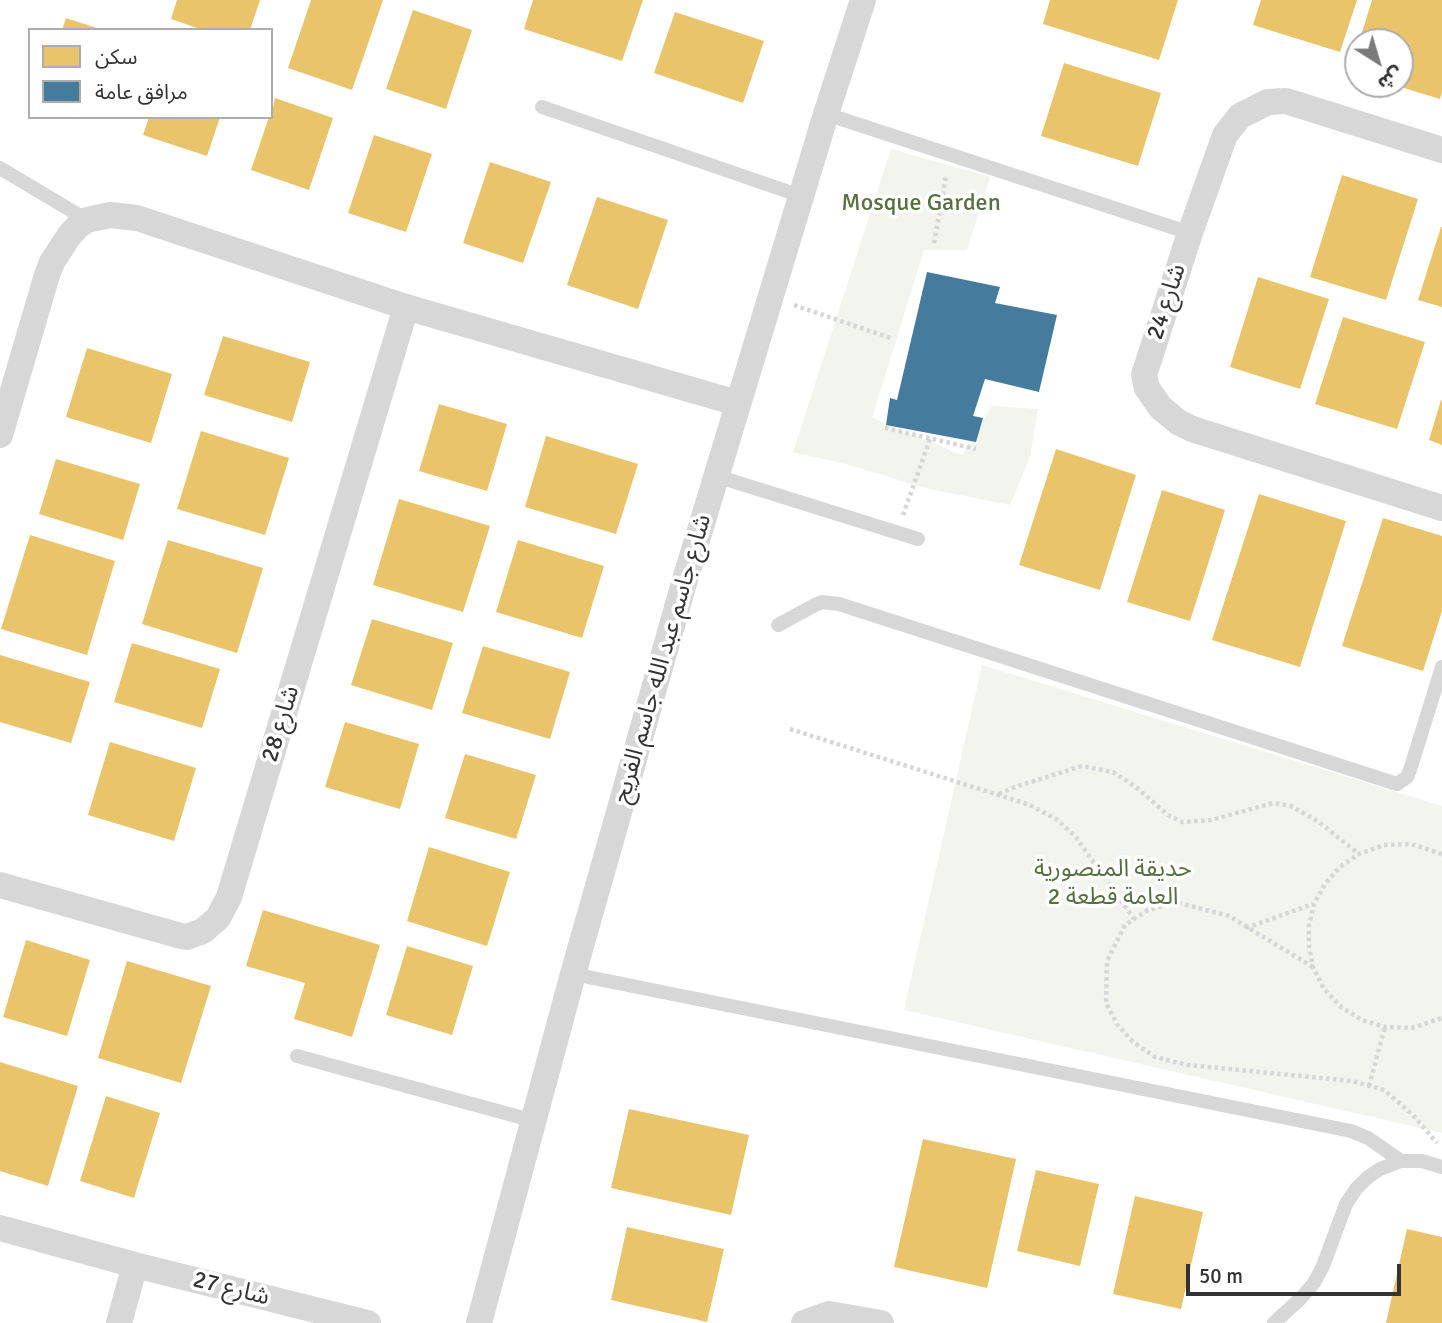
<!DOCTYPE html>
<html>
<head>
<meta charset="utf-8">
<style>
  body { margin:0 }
  #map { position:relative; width:1442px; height:1323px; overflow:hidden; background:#fff; font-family:Signika,"Noto Sans Arabic",sans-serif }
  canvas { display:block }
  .legend { position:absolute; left:28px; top:28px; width:245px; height:91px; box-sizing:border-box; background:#fff; border:2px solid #adadad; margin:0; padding:9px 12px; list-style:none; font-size:21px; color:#333 }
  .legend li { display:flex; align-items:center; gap:14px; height:35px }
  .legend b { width:35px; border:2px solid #adadad }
  .north { position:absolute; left:1344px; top:28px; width:70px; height:70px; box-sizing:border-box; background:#fff; border:2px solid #adadad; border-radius:50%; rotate:143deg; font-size:19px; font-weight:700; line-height:28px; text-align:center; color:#333 }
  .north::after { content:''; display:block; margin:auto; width:24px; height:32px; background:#7a7a7a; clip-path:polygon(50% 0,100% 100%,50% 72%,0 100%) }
  .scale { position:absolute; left:1186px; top:1264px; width:215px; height:32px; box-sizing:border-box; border:4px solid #333; border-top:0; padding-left:9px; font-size:21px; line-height:24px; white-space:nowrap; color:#333; -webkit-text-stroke:5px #fff; paint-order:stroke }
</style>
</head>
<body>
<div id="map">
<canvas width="1442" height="1323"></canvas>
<ul class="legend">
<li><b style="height:19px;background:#e9c46a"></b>سكن</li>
<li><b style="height:19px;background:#457b9d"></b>مرافق عامة</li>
</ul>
<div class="north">ش</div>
<div class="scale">50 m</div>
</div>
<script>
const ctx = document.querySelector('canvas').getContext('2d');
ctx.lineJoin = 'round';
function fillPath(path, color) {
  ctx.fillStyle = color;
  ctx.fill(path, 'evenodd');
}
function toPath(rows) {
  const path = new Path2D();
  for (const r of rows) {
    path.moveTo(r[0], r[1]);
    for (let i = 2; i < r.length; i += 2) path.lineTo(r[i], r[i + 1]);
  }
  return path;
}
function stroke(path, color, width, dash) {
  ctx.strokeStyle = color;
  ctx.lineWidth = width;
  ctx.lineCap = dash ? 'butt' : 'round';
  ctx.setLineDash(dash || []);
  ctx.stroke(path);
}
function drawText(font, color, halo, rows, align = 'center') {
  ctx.font = font + ' Signika,"Noto Sans Arabic",sans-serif';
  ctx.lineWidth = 7;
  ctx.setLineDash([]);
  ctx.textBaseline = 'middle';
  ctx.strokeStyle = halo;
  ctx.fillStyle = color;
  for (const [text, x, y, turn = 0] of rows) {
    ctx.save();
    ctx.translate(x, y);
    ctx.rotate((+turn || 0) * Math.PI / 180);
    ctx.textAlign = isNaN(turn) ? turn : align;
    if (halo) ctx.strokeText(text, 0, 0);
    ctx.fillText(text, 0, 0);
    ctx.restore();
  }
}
fillPath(toPath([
  [891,149,990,177,967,250,924,250,872,418,962,455,992,406,1038,409,1030,457,1010,505,925,488,849,465,793,452],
  [982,665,1442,806,1442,1133,904,1010]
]), '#f1f5ed');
fillPath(toPath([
  [177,0,260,0,250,30,203,30,171,19],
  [311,0,383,0,352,90,288,68],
  [533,0,643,0,622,61,524,29],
  [1050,0,1178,0,1159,60,1043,24],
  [1261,0,1357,0,1340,52,1253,25],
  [1372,0,1442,0,1442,92,1440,99,1394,85,1400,84,1400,42,1359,42],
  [413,10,472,30,446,109,386,89],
  [675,12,764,41,743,103,654,73],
  [66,18,100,29,99,30,62,30],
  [1064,63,1161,93,1138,166,1041,136],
  [275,98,333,118,309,190,251,170,269,117,271,117],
  [149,117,220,117,207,156,143,135],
  [374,135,432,154,406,232,348,213],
  [490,162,551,182,523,263,463,243],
  [1342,175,1418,199,1386,300,1310,277],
  [597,197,668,220,638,309,567,285],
  [1441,227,1442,227,1442,307,1418,300],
  [1258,277,1329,299,1300,389,1230,367],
  [1343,317,1425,342,1397,429,1315,404],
  [223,336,310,362,292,422,204,395],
  [87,348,172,374,151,443,66,417],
  [1441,400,1442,400,1442,445,1429,440],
  [439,404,507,424,487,491,419,471],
  [201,431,289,458,265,535,177,509],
  [546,436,638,464,616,534,525,507],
  [1056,449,1136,475,1100,590,1019,565],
  [56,459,140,484,123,540,39,514],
  [1162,490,1225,510,1190,621,1127,602],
  [1259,494,1346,521,1300,667,1212,640],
  [399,499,490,526,463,612,373,585],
  [1383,518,1442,536,1442,611,1423,671,1342,646],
  [30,535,115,561,87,655,1,629],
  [168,540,263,568,237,653,142,624],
  [518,540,604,566,582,638,496,612],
  [372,619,453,643,432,710,351,685],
  [132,643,220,669,202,728,114,702],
  [483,646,570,672,550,739,462,713],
  [0,655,90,682,71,743,0,722],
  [345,722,419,744,400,809,325,787],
  [110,742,196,768,174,841,88,815],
  [465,754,536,775,516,839,445,818],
  [429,847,510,872,487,946,407,921],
  [263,910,380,945,352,1037,294,1019,305,983,246,966],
  [26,940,90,960,67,1036,3,1017],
  [407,946,473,966,452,1035,386,1015],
  [127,961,211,986,181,1083,98,1058],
  [0,1062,78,1086,48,1186,0,1171],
  [106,1096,160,1113,134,1198,80,1181],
  [629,1109,749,1135,731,1215,611,1188],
  [923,1139,1016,1159,987,1288,894,1267],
  [1036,1170,1099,1184,1080,1266,1017,1251],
  [1135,1196,1203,1212,1181,1309,1113,1294],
  [627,1227,724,1249,707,1322,611,1300],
  [1407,1229,1442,1237,1442,1323,1386,1323]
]), '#e9c46a');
fillPath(toPath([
  [927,272,1000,287,995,303,1057,315,1039,392,985,379,973,416,983,418,976,442,886,425,890,398,897,400]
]), '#457b9d');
stroke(toPath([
  [934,243,946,176],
  [794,305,893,339],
  [885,428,976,449],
  [903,515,930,439],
  [790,729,1030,805,1056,819,1075,836,1134,919],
  [999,794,1015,787,1082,766,1113,772,1136,787,1168,815,1182,822,1211,820,1273,803,1291,806,1319,822,1359,854],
  [1442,854,1411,844,1384,845,1359,854,1340,867,1325,884,1314,904,1309,925,1309,946,1313,967,1324,989,1341,1007,1362,1020,1385,1027,1412,1028,1442,1018],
  [1246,928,1313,904],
  [1313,967,1229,916,1176,902,1148,910,1125,925,1107,961,1106,1003,1117,1024,1133,1042,1155,1057,1188,1065,1352,1081,1384,1090,1412,1114,1437,1143],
  [1369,1086,1385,1027]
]), '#d6d6d6', 4.5, [3.5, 3.5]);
stroke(toPath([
  [542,107,801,196],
  [826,114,1190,233],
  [0,168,87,220],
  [716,476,918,539],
  [778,625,815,605,822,602,839,604,1397,784,1407,777,1410,770,1442,667],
  [573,974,1351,1131,1368,1138,1401,1161],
  [297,1056,534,1121],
  [1274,1323,1301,1298,1314,1283,1323,1266,1346,1204,1356,1189,1368,1177,1380,1169,1401,1161,1422,1161,1442,1167]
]), '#d7d7d7', 14);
stroke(toPath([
  [1442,150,1286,101,1268,102,1240,116,1225,135,1190,233,1144,375,1147,388,1160,407,1178,422,1192,429,1442,508],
  [0,435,47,275,52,262,69,236,78,226,87,220,110,215,137,218,406,307,737,403],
  [0,885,181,936,187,937,203,931,218,918,229,897,406,307],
  [0,1228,135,1265,368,1323],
  [119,1323,135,1265],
  [479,1323,573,974,684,583,826,114,863,0],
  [804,1323,829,1314,881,1323]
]), '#d7d7d7', 26);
drawText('24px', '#56703f', '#fff', [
  ["Mosque Garden",921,204],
  ["حديقة المنصورية",1113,870],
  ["العامة قطعة 2",1113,898]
]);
drawText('24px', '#333', '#fff', [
  ["شارع 24",1167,302,-72],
  ["شارع جاسم عبد الله جاسم الفريح",663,659,-74],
  ["شارع 28",281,724,-73],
  ["شارع 27",231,1289,14]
]);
</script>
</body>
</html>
